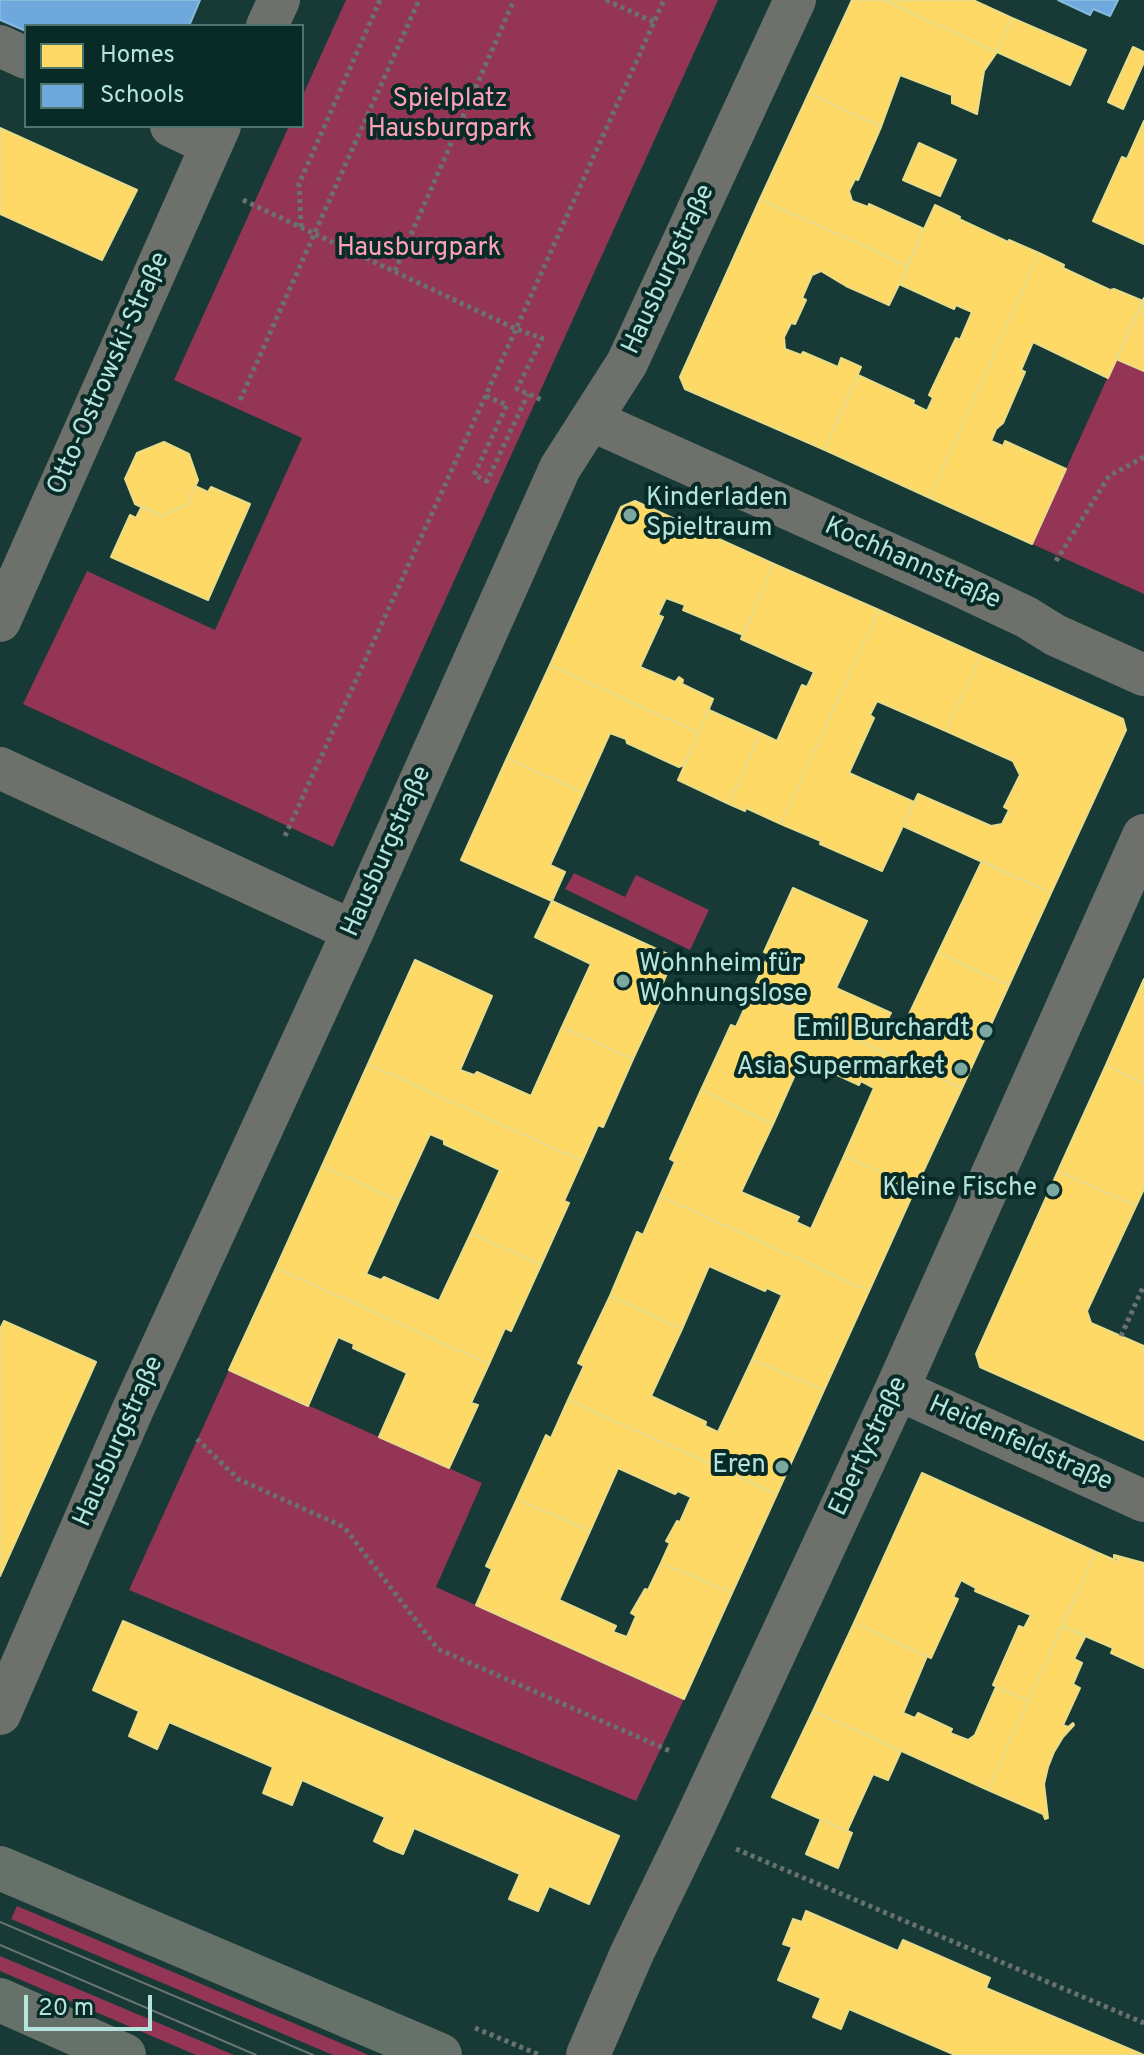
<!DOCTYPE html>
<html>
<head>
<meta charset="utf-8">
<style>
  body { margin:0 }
  #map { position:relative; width:1144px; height:2055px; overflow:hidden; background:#173a36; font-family:Overpass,sans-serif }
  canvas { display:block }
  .legend { position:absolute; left:24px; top:24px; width:280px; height:104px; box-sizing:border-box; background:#082b27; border:2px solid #4d756f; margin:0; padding:10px 14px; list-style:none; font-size:24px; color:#b4e4dc }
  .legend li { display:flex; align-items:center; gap:16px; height:40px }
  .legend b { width:40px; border:2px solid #4d756f }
  .scale { position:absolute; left:24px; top:1995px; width:128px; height:36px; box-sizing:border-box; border:4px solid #b4e4dc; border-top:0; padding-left:10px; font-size:24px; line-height:28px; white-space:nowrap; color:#b4e4dc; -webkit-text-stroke:6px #082b27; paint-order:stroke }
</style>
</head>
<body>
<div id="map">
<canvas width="1144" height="2055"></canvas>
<ul class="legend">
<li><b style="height:22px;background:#ffd966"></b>Homes</li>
<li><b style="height:22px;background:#6fa8dc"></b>Schools</li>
</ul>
<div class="scale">20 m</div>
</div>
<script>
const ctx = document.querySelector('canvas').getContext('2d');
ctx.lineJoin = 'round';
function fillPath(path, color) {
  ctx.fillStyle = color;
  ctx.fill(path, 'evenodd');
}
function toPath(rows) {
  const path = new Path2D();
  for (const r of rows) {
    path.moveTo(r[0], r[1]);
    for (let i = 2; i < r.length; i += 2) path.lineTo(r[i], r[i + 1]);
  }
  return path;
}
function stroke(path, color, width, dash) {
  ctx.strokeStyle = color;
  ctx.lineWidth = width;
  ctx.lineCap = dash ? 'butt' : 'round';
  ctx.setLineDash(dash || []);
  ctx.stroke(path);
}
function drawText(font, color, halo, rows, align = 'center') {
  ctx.font = font + ' Overpass,sans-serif';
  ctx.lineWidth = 8;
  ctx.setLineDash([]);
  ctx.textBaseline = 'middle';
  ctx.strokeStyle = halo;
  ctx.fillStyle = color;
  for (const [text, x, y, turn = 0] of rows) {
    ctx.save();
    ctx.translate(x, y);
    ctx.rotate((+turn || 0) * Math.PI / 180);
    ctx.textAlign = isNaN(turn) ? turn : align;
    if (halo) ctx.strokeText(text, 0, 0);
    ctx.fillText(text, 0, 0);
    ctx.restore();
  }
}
fillPath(toPath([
  [346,0,718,0,333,847,23,704,87,571,215,630,302,438,174,380,289,126,302,126,302,97],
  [1116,359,1144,371,1144,594,1032,544],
  [574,873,625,897,636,875,709,910,690,950,565,889],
  [229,1370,482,1483,436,1587,684,1699,636,1801,129,1590],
  [17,1906,369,2055,333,2055,11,1919],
  [0,1956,234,2055,196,2055,0,1971]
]), '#943555');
const homes = toPath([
  [852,0,883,0,997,52,984,71,977,114,952,103,952,95,900,75,881,127,809,93,852,0],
  [883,0,973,0,1012,18,997,52,883,0],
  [1012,18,1086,50,1070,85,997,52,1012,18],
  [1133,47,1144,52,1144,62,1123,109,1108,102,1133,47],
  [809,93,881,127,858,180,855,179,849,191,852,201,868,207,869,204,924,229,908,266,760,199,809,93],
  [1144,121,1144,244,1093,221,1122,157,1127,159,1144,121],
  [0,128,137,190,102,260,0,214,0,128],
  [919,143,956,160,940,196,903,180,919,143],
  [760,199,908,266,889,305,846,286,821,271,812,275,802,298,806,300,795,324,791,323,784,337,785,349,801,355,803,352,838,367,841,358,861,367,825,450,685,389,680,377,760,199],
  [935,205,960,217,959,219,1008,242,1009,240,1039,253,930,498,825,450,858,375,914,401,913,404,927,411,933,398,929,395,956,338,960,340,972,312,956,305,954,309,899,284,935,205],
  [1039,253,1064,265,1063,268,1110,290,1114,289,1143,301,1108,378,1033,342,1021,370,1025,372,1003,423,996,429,991,441,1003,446,1005,441,1066,469,1032,544,930,498,1039,253],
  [1144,298,1144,371,1116,359,1144,298],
  [164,442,189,454,198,480,187,505,161,516,135,504,125,479,137,453,164,442],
  [195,486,208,492,211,487,250,504,208,600,111,557,130,515,136,518,142,506,161,516,187,505,195,486],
  [635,501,774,564,743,635,683,610,685,605,666,598,658,615,663,617,640,667,675,682,679,677,683,680,682,684,713,699,699,733,550,665,621,507,635,501],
  [774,564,879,610,781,824,746,808,745,811,729,804,760,733,777,741,802,685,807,687,814,672,741,639,774,564],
  [879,610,981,656,946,731,877,701,870,715,874,718,849,773,914,802,882,871,820,844,821,841,781,824,879,610],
  [981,656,1123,719,1126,730,1051,893,903,826,918,794,991,826,1002,824,1009,810,1004,807,1020,775,1013,761,946,731,981,656],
  [550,665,699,733,684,765,679,767,627,743,626,739,610,733,583,793,507,758,550,665],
  [709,710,760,733,729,804,678,780,709,710],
  [507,758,583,793,550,865,565,872,552,901,461,860,507,758],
  [982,861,1051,893,1009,985,938,953,982,861],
  [793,888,867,921,836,988,891,1013,888,1018,904,1025,938,953,1009,985,962,1088,752,992,769,954,764,952,793,888],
  [552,901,674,957,656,999,660,1001,633,1059,562,1027,591,964,535,937,552,901],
  [415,960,492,996,460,1070,474,1075,477,1072,531,1096,562,1027,633,1059,603,1127,598,1125,582,1161,368,1064,415,960],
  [1144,979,1144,1083,1106,1065,1144,979],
  [752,992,962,1088,916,1187,844,1156,874,1088,861,1081,859,1085,802,1059,773,1124,701,1090,731,1025,736,1027,752,992],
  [368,1064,582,1161,564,1201,569,1203,541,1265,471,1233,500,1170,444,1144,444,1140,430,1134,399,1201,322,1166,368,1064],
  [1106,1065,1144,1083,1144,1189,1136,1206,1058,1171,1106,1065],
  [701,1090,773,1124,741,1192,799,1217,796,1222,811,1229,844,1156,916,1187,869,1291,660,1196,675,1162,670,1159,701,1090],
  [322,1166,399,1201,366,1274,381,1280,384,1277,439,1301,471,1233,541,1265,511,1331,505,1328,489,1364,276,1268,322,1166],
  [1058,1171,1136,1206,1087,1311,1091,1323,1144,1346,1144,1440,980,1367,976,1354,1058,1171],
  [660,1196,869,1291,824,1390,752,1360,782,1295,767,1288,765,1291,709,1266,682,1329,610,1296,637,1232,643,1235,660,1196],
  [276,1268,489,1364,471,1403,478,1405,449,1468,379,1437,407,1373,353,1348,354,1344,338,1337,308,1406,229,1370,276,1268],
  [610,1296,682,1329,651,1396,706,1422,705,1426,718,1432,752,1360,824,1390,777,1494,568,1400,584,1366,578,1363,610,1296],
  [4,1321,96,1362,0,1576,0,1329,4,1321],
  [568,1400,777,1494,732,1593,661,1563,670,1543,666,1541,677,1521,680,1522,691,1497,678,1491,675,1494,618,1468,590,1531,517,1499,546,1435,551,1438,568,1400],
  [922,1473,1096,1552,1028,1701,993,1685,1019,1626,1024,1628,1031,1615,975,1591,976,1588,961,1580,953,1597,958,1599,931,1658,854,1623,922,1473],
  [517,1499,590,1531,559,1600,616,1626,613,1632,627,1637,636,1616,631,1613,645,1589,648,1590,661,1563,732,1593,684,1699,476,1605,492,1569,486,1566,517,1499],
  [1096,1552,1117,1561,1118,1558,1114,1558,1114,1555,1144,1563,1144,1668,1111,1653,1113,1648,1062,1626,1096,1552],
  [123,1621,619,1836,589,1904,549,1886,538,1911,509,1899,520,1874,414,1828,403,1854,388,1848,374,1841,385,1817,302,1780,292,1805,263,1793,273,1767,169,1722,157,1749,129,1736,139,1711,93,1690,123,1621],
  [854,1623,927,1656,903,1713,915,1718,918,1713,952,1729,950,1733,968,1740,975,1735,996,1687,1028,1701,988,1790,813,1711,854,1623],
  [1062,1626,1085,1637,1074,1659,1082,1663,1073,1684,1080,1688,1063,1725,1068,1727,1073,1723,1074,1725,1063,1737,1054,1752,1048,1767,1044,1784,1048,1818,1045,1819,1043,1814,988,1790,1062,1626],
  [813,1711,901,1751,888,1780,873,1774,847,1831,772,1797,813,1711],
  [821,1819,852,1833,838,1868,806,1854,821,1819],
  [806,1911,898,1951,903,1940,990,1978,986,1988,1144,2055,955,2055,849,2009,841,2029,829,2024,813,2017,821,1998,778,1980,792,1947,783,1944,793,1919,802,1922,806,1911]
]);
fillPath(homes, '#ffd966');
stroke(homes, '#e8dc89', 2);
const schools = toPath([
  [0,0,200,0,189,26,26,26,26,31,0,20,0,0],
  [1058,0,1118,0,1110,16,1093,9,1090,15,1058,0]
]);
fillPath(schools, '#6fa8dc');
stroke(schools, '#84badc', 2);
stroke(toPath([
  [606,0,654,22],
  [243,200,516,329,542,338,517,389,544,401],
  [301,227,299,184,380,0],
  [395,271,514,0],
  [486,396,507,405,474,475,487,481,528,394],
  [240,400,419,0],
  [1056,561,1109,476,1144,457],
  [285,836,516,329,664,0],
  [1121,1336,1144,1285],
  [197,1439,238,1479,344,1527,438,1649,670,1751],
  [736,1849,1144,2023],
  [475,2028,540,2055]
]), '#6a726d', 5, [4, 4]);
stroke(toPath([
  [267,26,279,0],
  [0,46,26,58],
  [171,126,211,145],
  [591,420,956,584,1026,617,1055,635,1144,675],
  [0,621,220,126],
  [0,768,353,931],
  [897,1389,1144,1501],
  [0,1714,133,1409,353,931,560,468,627,363,795,0]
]), '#6e716b', 42);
stroke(toPath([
  [588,2055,632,1953,694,1825,897,1389,1144,836]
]), '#6e716b', 44);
stroke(toPath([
  [0,1868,440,2055],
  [0,2000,124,2055]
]), '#66716a', 44);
stroke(toPath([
  [0,1922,313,2055],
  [0,1945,256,2055]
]), '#697570', 2);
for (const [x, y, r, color] of [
  [630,515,8,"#7da8a2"],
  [623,981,8,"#7da8a2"],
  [986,1031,8,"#7da8a2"],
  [961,1069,8,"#7da8a2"],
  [1053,1190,8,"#7da8a2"],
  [782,1467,8,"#7da8a2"]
]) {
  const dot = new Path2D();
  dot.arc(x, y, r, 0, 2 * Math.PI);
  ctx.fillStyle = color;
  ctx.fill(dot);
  stroke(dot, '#082b27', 3);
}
drawText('26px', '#fea1b7', '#082b27', [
  ["Spielplatz",450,101],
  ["Hausburgpark",450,131],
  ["Hausburgpark",419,250]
]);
drawText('26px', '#b4e4dc', '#082b27', [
  ["Hausburgstraße",670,270,-65],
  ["Otto-Ostrowski-Straße",110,374,-66],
  ["Kochhannstraße",912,565,24],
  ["Hausburgstraße",388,852,-66],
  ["Hausburgstraße",120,1442,-66],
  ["Heidenfeldstraße",1020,1445,24],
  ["Ebertystraße",870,1447,-65]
]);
drawText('26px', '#b4e4dc', '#082b27', [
  ["Kinderladen",646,500,"left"],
  ["Spieltraum",646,530,"left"],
  ["Wohnheim für",639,966,"left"],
  ["Wohnungslose",639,996,"left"],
  ["Emil Burchardt",970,1031],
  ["Asia Supermarket",945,1069],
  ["Kleine Fische",1037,1190],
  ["Eren",766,1467]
], 'right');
</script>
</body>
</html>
